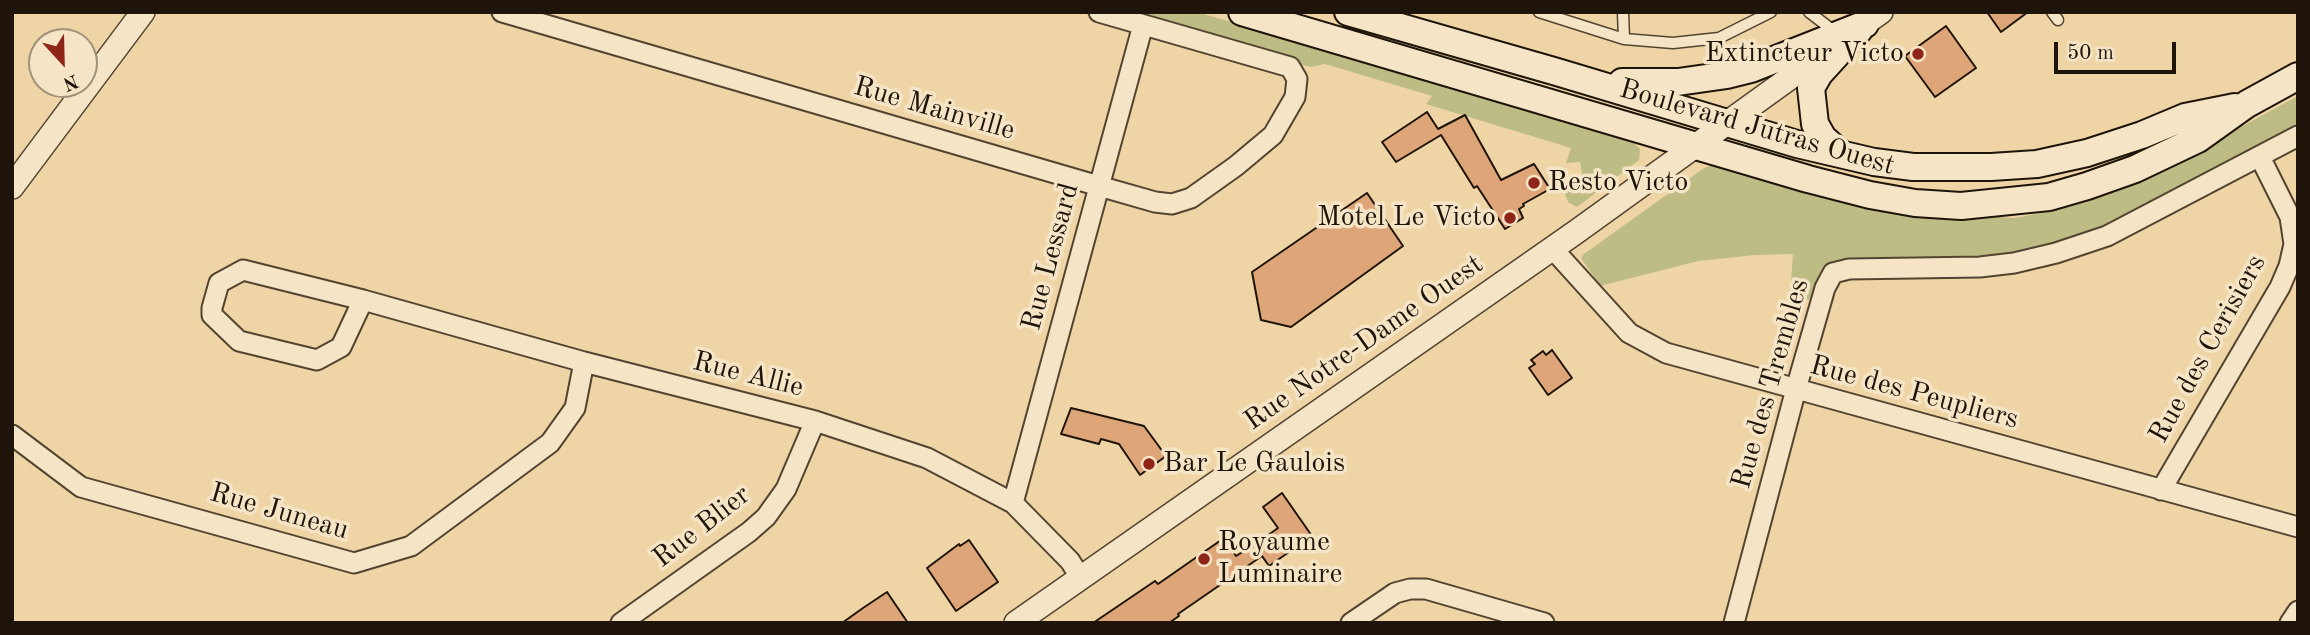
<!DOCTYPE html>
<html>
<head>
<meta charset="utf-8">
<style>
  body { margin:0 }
  #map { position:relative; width:2310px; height:635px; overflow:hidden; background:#efd5a6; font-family:"Old Standard TT",serif }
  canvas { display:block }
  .frame { position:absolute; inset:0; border:14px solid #1e1409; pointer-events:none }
  .north { position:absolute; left:28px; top:28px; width:70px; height:70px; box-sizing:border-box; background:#f5e4c5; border:2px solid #9f917a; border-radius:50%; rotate:158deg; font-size:19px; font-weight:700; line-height:28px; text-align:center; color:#1e1409 }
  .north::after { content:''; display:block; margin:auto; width:24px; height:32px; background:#8f2418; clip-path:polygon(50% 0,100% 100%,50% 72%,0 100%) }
  .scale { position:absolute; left:2054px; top:42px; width:122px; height:32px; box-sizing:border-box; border:4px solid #1e1409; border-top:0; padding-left:9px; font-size:21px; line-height:24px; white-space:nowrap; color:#1e1409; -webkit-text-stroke:5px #f5e4c5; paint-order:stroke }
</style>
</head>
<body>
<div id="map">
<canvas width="2310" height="635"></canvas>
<div class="frame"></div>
<div class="north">N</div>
<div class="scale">50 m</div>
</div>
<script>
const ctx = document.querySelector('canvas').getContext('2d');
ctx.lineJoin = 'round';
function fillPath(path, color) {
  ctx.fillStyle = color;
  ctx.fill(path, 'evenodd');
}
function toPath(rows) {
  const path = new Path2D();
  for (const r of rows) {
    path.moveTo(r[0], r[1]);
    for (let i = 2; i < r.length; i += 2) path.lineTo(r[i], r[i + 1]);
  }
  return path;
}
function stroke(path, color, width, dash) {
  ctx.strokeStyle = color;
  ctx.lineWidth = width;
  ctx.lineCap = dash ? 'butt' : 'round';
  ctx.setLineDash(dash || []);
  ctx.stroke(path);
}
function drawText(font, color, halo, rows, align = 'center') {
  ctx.font = font + ' "Old Standard TT",serif';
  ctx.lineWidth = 7;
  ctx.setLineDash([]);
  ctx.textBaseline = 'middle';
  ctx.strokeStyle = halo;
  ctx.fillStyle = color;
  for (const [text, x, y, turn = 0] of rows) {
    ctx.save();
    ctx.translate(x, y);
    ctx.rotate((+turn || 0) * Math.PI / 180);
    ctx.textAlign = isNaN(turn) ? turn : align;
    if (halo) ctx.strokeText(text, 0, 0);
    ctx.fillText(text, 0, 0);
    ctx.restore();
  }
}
fillPath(toPath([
  [1118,12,1197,12,1630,139,1640,149,1639,160,1577,207,1568,202,1564,191,1568,187,1583,180,1580,162,1566,163,1571,148,1426,104,1432,96,1325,64,1310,67],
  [2298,96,2298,124,2109,225,2056,244,2010,253,1825,269,1817,280,1809,300,1790,298,1793,254,1755,255,1698,261,1600,286,1581,258,1584,254,1704,168,1713,165,1724,164,1942,213,2015,218,2061,209,2122,188,2180,160]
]), '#bcbc84');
const building = toPath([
  [1987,12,2028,12,2001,32,1987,12],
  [1946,26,1976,68,1935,97,1905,56,1946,26],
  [1427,112,1438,129,1465,115,1501,180,1534,164,1550,189,1523,204,1524,206,1519,209,1523,218,1505,229,1477,186,1474,188,1441,135,1396,162,1382,142,1427,112],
  [1367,193,1403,246,1291,327,1261,320,1252,272,1367,193],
  [1552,350,1572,378,1548,395,1529,368,1535,364,1531,360,1543,351,1546,355,1552,350],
  [1071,408,1144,426,1166,456,1140,475,1119,444,1101,439,1099,444,1061,434,1071,408],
  [1282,493,1312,536,1269,566,1262,556,1178,614,1179,616,1169,623,1093,623,1155,581,1158,584,1224,538,1236,556,1260,541,1278,528,1263,507,1282,493],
  [969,540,998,582,956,611,927,568,959,544,960,546,969,540],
  [887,592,908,623,842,623,863,608,887,592]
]);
fillPath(building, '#dea579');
stroke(building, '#1e1409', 2);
const service = toPath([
  [1539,12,1624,39,1673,43,1719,38,1771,12],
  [1623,12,1624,39],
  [1809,12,1835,32],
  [2052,12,2058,20]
]);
const minor = toPath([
  [502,12,1099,186,1155,202,1172,204,1191,198,1236,166,1273,135,1295,97,1297,79,1290,67,1099,12],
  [1552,248,1629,333,1666,353,2298,527],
  [363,300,341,347,317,360,239,341,212,315,212,308,219,283,243,270,363,300,584,362,815,421,927,458,1013,503,1070,561,1080,577],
  [12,435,81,487,354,563,411,546,550,443,575,408,584,362],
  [2161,490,2280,287,2289,266,2294,244,2290,217,2260,157],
  [1013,503,1143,25],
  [621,623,749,532,766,517,786,489,815,421],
  [1351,623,1395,593,1410,589,1426,589,1544,623],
  [1734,623,1796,389,1825,288,1833,273,1849,269,1980,267,2014,263,2056,253,2107,236,2298,136],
  [2290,623,2298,611]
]);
const tertiary = toPath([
  [12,187,143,12],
  [1016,623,1576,232,1881,12]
]);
const secondary = toPath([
  [1242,12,1808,179,1870,195,1915,203,1961,206,2049,197,2087,186,2135,169,2198,139,2247,104,2298,76],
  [1348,12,1557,72,1797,144,1874,162,1913,167,1991,167,2037,164,2087,153,2142,135,2185,117,2235,107],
  [1622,82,1678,82,1727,75,1751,69,1865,24],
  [1841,154,1823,138,1815,124,1811,88,1819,74,1859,30]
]);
stroke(service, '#524430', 13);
stroke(minor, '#524430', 23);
stroke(tertiary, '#524430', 26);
stroke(secondary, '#1e1409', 30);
stroke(service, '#f5e4c5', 10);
stroke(minor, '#f5e4c5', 19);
stroke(tertiary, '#f5e4c5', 23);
stroke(secondary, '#f5e4c5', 26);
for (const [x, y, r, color] of [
  [1918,54,7,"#8f2418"],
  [1534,183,7,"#8f2418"],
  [1510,218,7,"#8f2418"],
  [1149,464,7,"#8f2418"],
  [1204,559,7,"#8f2418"]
]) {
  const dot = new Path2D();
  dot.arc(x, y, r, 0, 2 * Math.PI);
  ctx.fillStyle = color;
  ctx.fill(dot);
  stroke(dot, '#f5e4c5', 2.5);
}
drawText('28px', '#1e1409', '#f5e4c5', [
  ["Extincteur Victo",1904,54,"right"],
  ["Resto Victo",1548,183],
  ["Motel Le Victo",1496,218,"right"],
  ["Bar Le Gaulois",1163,464],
  ["Royaume",1218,543],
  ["Luminaire",1218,575]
], 'left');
drawText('28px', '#1e1409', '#f5e4c5', [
  ["Rue Mainville",934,109,16],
  ["Boulevard Jutras Ouest",1757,128,16],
  ["Rue Lessard",1051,257,-75],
  ["Rue Notre-Dame Ouest",1364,343,-35],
  ["Rue des Cerisiers",2208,349,-61],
  ["Rue Allie",748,375,14],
  ["Rue des Trembles",1771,384,-74],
  ["Rue des Peupliers",1914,393,15],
  ["Rue Juneau",279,512,16],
  ["Rue Blier",702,527,-38]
]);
</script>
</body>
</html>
